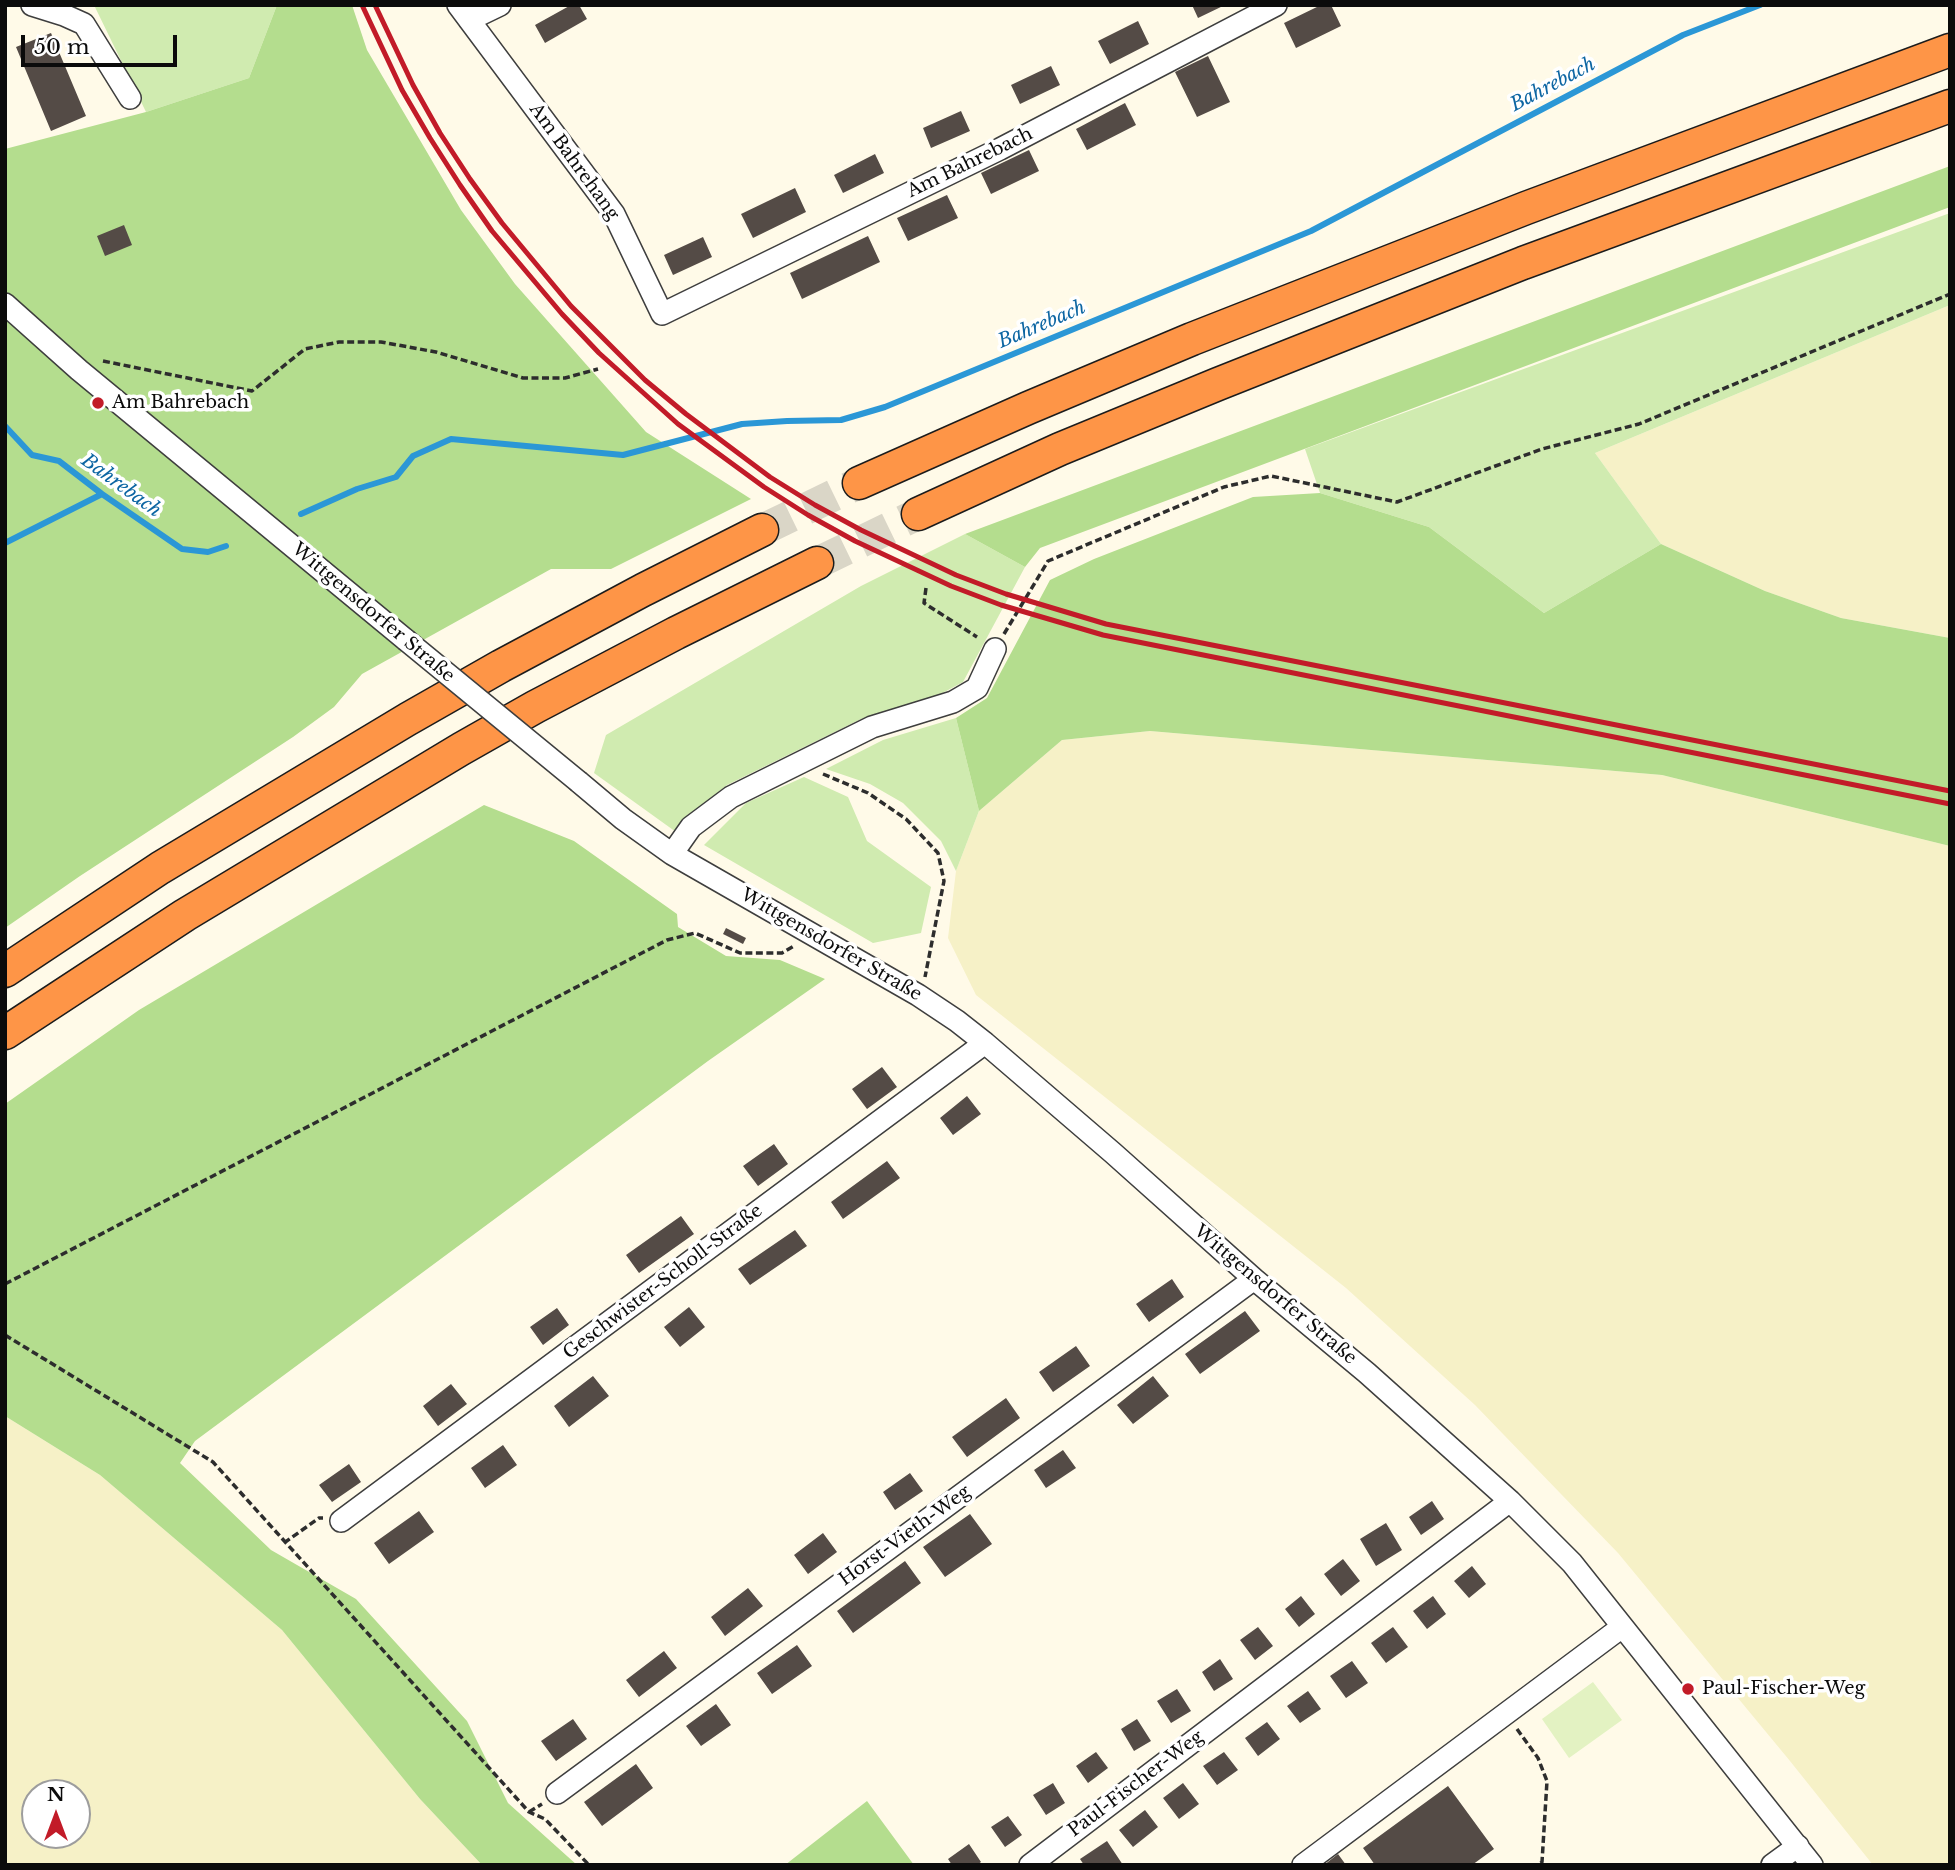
<!DOCTYPE html>
<html>
<head>
<meta charset="utf-8">
<style>
  body { margin:0 }
  #map { position:relative; width:1955px; height:1870px; overflow:hidden; background:#fffae8; font-family:"Libre Baskerville",serif }
  canvas { display:block }
  .frame { position:absolute; inset:0; border:7px solid #0b0b0b; pointer-events:none }
  .north { position:absolute; left:21px; top:1779px; width:70px; height:70px; box-sizing:border-box; background:#fff; border:2px solid #9d9d9d; border-radius:50%; rotate:0deg; font-size:19px; font-weight:700; line-height:28px; text-align:center; color:#0b0b0b }
  .north::after { content:''; display:block; margin:auto; width:24px; height:32px; background:#c21b28; clip-path:polygon(50% 0,100% 100%,50% 72%,0 100%) }
  .scale { position:absolute; left:21px; top:35px; width:156px; height:32px; box-sizing:border-box; border:4px solid #0b0b0b; border-top:0; padding-left:9px; font-size:21px; line-height:24px; white-space:nowrap; color:#0b0b0b; -webkit-text-stroke:5px #fff; paint-order:stroke }
</style>
</head>
<body>
<div id="map">
<canvas width="1955" height="1870"></canvas>
<div class="frame"></div>
<div class="north">N</div>
<div class="scale">50 m</div>
</div>
<script>
const ctx = document.querySelector('canvas').getContext('2d');
ctx.lineJoin = 'round';
function fillPath(path, color) {
  ctx.fillStyle = color;
  ctx.fill(path, 'evenodd');
}
function toPath(rows) {
  const path = new Path2D();
  for (const r of rows) {
    path.moveTo(r[0], r[1]);
    for (let i = 2; i < r.length; i += 2) path.lineTo(r[i], r[i + 1]);
  }
  return path;
}
function stroke(path, color, width, dash) {
  ctx.strokeStyle = color;
  ctx.lineWidth = width;
  ctx.lineCap = dash ? 'butt' : 'round';
  ctx.setLineDash(dash || []);
  ctx.stroke(path);
}
function drawText(font, color, halo, rows, align = 'center') {
  ctx.font = font + ' "Libre Baskerville",serif';
  ctx.lineWidth = 7;
  ctx.setLineDash([]);
  ctx.textBaseline = 'middle';
  ctx.strokeStyle = halo;
  ctx.fillStyle = color;
  for (const [text, x, y, turn = 0] of rows) {
    ctx.save();
    ctx.translate(x, y);
    ctx.rotate((+turn || 0) * Math.PI / 180);
    ctx.textAlign = isNaN(turn) ? turn : align;
    if (halo) ctx.strokeText(text, 0, 0);
    ctx.fillText(text, 0, 0);
    ctx.restore();
  }
}
fillPath(toPath([
  [1950,305,1950,638,1841,618,1765,591,1661,544,1595,453],
  [1150,731,1662,775,1950,846,1950,1865,1873,1865,1790,1761,1618,1553,1475,1405,1346,1288,976,995,948,938,956,871,979,811,1062,740],
  [5,1416,100,1475,282,1630,420,1799,482,1865,5,1865],
  [35,1793,77,1793,77,1835,35,1835]
]), '#f6f1c7');
fillPath(toPath([
  [94,5,277,5,249,78,146,112],
  [1950,213,1950,305,1595,453,1661,544,1544,613,1429,527,1320,493,1305,449],
  [965,534,1025,567,963,682,935,697,861,719,727,785,695,811,676,832,594,773,606,735,861,586],
  [956,718,979,811,956,871,941,841,903,803,870,784,826,769,883,740],
  [804,777,848,797,867,841,931,887,921,933,873,943,704,845,746,803]
]), '#d0ebb0');
fillPath(toPath([
  [277,5,352,5,367,50,461,210,515,284,646,432,751,499,611,569,551,569,362,674,334,707,293,737,80,876,5,928,5,149,146,112,249,78],
  [1950,166,1950,207,1040,548,1025,567,965,534],
  [1320,493,1429,527,1544,613,1661,544,1765,591,1841,618,1950,638,1950,846,1662,775,1150,731,1062,740,979,811,956,718,987,698,1050,580,1094,559,1253,497],
  [484,805,574,841,677,914,678,927,726,956,780,960,825,979,708,1061,195,1441,180,1463,271,1550,356,1599,467,1721,508,1803,577,1865,482,1865,420,1799,282,1630,100,1475,5,1416,5,1104,139,1010],
  [867,1801,914,1865,785,1865]
]), '#b4dd8e');
fillPath(toPath([
  [1593,1682,1622,1720,1569,1758,1542,1719]
]), '#e3f2c2');
stroke(toPath([
  [5,426,32,455,59,461,102,494,182,549,208,552,226,546],
  [301,514,357,489,396,477,413,456,451,439,623,455,742,424,787,421,841,420,885,407,1311,231,1683,35,1760,5],
  [5,543,102,494]
]), '#2b97d6', 6);
fillPath(toPath([
  [571,5,579,5,587,19,545,43,535,25],
  [1192,5,1225,5,1198,18],
  [1321,5,1331,5,1341,26,1296,48,1284,23],
  [1138,21,1149,44,1110,64,1098,41],
  [51,33,86,116,51,131,16,47],
  [1208,56,1230,102,1197,117,1175,72],
  [1051,66,1060,85,1020,104,1011,85],
  [1125,103,1136,125,1087,150,1076,129],
  [961,111,970,131,931,148,923,128],
  [1029,150,1039,171,991,194,981,173],
  [875,154,884,173,843,193,834,175],
  [795,188,806,212,753,238,741,214],
  [947,195,958,218,908,241,897,218],
  [124,225,132,245,105,256,97,236],
  [868,236,880,262,802,299,790,273],
  [703,237,712,257,673,275,664,255],
  [726,928,746,938,743,944,723,934],
  [882,1067,897,1087,867,1109,852,1089],
  [967,1096,981,1114,953,1135,940,1118],
  [774,1144,788,1164,758,1186,743,1166],
  [887,1161,900,1178,843,1219,831,1202],
  [681,1216,694,1234,639,1273,626,1255],
  [795,1230,807,1246,750,1285,738,1269],
  [1172,1279,1184,1297,1149,1322,1136,1304],
  [689,1307,705,1327,680,1347,664,1327],
  [557,1308,569,1325,543,1345,530,1327],
  [1245,1311,1260,1331,1200,1374,1185,1354],
  [1076,1346,1090,1366,1053,1392,1039,1372],
  [593,1376,609,1396,569,1427,554,1406],
  [1153,1376,1169,1396,1133,1424,1117,1405],
  [451,1384,467,1404,438,1426,423,1406],
  [1006,1398,1020,1418,967,1457,952,1437],
  [503,1445,517,1465,485,1488,471,1468],
  [1063,1450,1076,1468,1046,1488,1034,1470],
  [349,1464,361,1482,332,1502,319,1485],
  [910,1473,923,1491,895,1510,883,1492],
  [1432,1501,1444,1519,1421,1535,1409,1517],
  [419,1511,434,1532,389,1564,374,1543],
  [970,1514,992,1544,945,1577,923,1547],
  [1386,1523,1402,1550,1376,1566,1360,1539],
  [823,1533,837,1552,808,1574,794,1555],
  [1343,1559,1360,1581,1341,1596,1324,1574],
  [905,1561,921,1583,853,1633,837,1611],
  [1472,1566,1486,1584,1469,1598,1454,1581],
  [748,1588,763,1606,725,1636,711,1617],
  [1301,1596,1315,1614,1299,1627,1285,1609],
  [1433,1596,1446,1614,1427,1629,1413,1611],
  [1258,1627,1273,1646,1255,1660,1240,1640],
  [1393,1627,1408,1647,1386,1663,1371,1643],
  [797,1645,812,1666,772,1694,757,1673],
  [664,1651,677,1668,639,1697,626,1680],
  [1220,1659,1233,1679,1214,1691,1202,1672],
  [1352,1661,1368,1683,1346,1698,1330,1676],
  [1177,1689,1191,1711,1171,1723,1157,1701],
  [1308,1691,1321,1709,1300,1723,1287,1706],
  [716,1704,731,1725,701,1746,686,1726],
  [573,1719,587,1739,556,1761,541,1741],
  [1137,1719,1151,1741,1134,1751,1121,1729],
  [1267,1722,1280,1739,1258,1756,1245,1738],
  [1096,1752,1108,1768,1088,1783,1076,1766],
  [1224,1752,1238,1770,1217,1785,1203,1766],
  [636,1764,653,1788,602,1826,584,1802],
  [1053,1783,1065,1803,1046,1815,1033,1795],
  [1183,1783,1199,1804,1179,1819,1163,1798],
  [1448,1786,1494,1849,1472,1865,1375,1865,1363,1848],
  [1145,1810,1158,1827,1133,1847,1119,1830],
  [1008,1816,1022,1835,1005,1847,991,1827],
  [1107,1841,1123,1865,1084,1865,1080,1859],
  [969,1844,981,1862,977,1865,952,1865,948,1859],
  [1338,1854,1346,1865,1324,1865]
]), '#544b46');
stroke(toPath([
  [762,530,859,483],
  [817,563,918,514]
]), '#dad6c7', 32, [32, 16]);
const minor = toPath([
  [32,5,64,15,84,24,130,98],
  [458,5,614,214,662,314,1000,149,1276,5],
  [469,20,500,5],
  [5,304,79,370,406,640],
  [579,782,623,819,672,854,918,995,957,1021,985,1043,1113,1153,1254,1279,1367,1373,1510,1501,1572,1563,1812,1865],
  [672,854,691,827,731,797,872,727,953,702,977,688,995,649],
  [341,1521,985,1043],
  [557,1793,1254,1279],
  [1030,1865,1510,1501],
  [1303,1865,1622,1627],
  [1772,1865,1798,1846]
]);
const highway = toPath([
  [859,483,1028,408,1192,339,1526,208,1950,50],
  [918,514,1060,449,1218,384,1523,263,1950,106],
  [5,971,160,868,408,719,501,666,643,590,762,530],
  [5,1033,185,915,461,749,535,707,676,633,817,563]
]);
stroke(minor, '#3e3e3e', 24);
stroke(highway, '#1c1c1c', 35);
stroke(toPath([
  [103,361,252,391,305,349,339,342,381,342,436,352,523,378,565,378,598,369],
  [926,588,924,603,977,637],
  [1004,634,1048,561,1224,487,1271,476,1397,502,1542,449,1639,424,1950,294],
  [823,774,868,793,906,819,938,853,944,881,925,977],
  [5,1284,667,940,695,933,740,953,782,953,794,946],
  [5,1335,213,1462,529,1812,545,1819,589,1865],
  [284,1543,319,1518,323,1518],
  [1517,1729,1538,1758,1547,1781,1542,1862,1538,1865],
  [529,1812,542,1804]
]), '#2d2d2d', 3.5, [7, 3.5]);
stroke(minor, '#fff', 21);
stroke(highway, '#fe9547', 32);
stroke(toPath([
  [362,5,402,90,430,138,460,185,492,231,562,314,599,353,678,424,764,487,808,515,855,541,951,586,1001,605,1103,635,1950,804],
  [375,5,413,85,440,133,470,179,502,223,571,306,645,380,686,414,770,477,815,505,861,530,956,575,1006,594,1106,624,1950,791]
]), '#c21b28', 5);
const minorBridge = toPath([
  [406,640,579,782]
]);
stroke(minorBridge, '#3e3e3e', 24, []);
stroke(minorBridge, '#fff', 21);
for (const [x, y, r, color] of [
  [98,403,7,"#c21b28"],
  [1688,1689,7,"#c21b28"]
]) {
  const dot = new Path2D();
  dot.arc(x, y, r, 0, 2 * Math.PI);
  ctx.fillStyle = color;
  ctx.fill(dot);
  stroke(dot, '#fff', 2.5);
}
drawText('18px', '#0b0b0b', '#fff', [
  ["Am Bahrehang",574,162,54],
  ["Am Bahrebach",970,163,-26],
  ["Wittgensdorfer Straße",373,613,40],
  ["Wittgensdorfer Straße",831,945,30],
  ["Geschwister-Scholl-Straße",663,1282,-37],
  ["Wittgensdorfer Straße",1275,1295,40],
  ["Horst-Vieth-Weg",905,1536,-36],
  ["Paul-Fischer-Weg",1136,1784,-37]
]);
drawText('18px', '#0b0b0b', '#fff', [
  ["Am Bahrebach",112,403],
  ["Paul-Fischer-Weg",1702,1689]
], 'left');
drawText('italic 19px', '#0d66a3', '#fff', [
  ["Bahrebach",1553,85,-28],
  ["Bahrebach",1042,325,-23],
  ["Bahrebach",121,486,36]
]);
</script>
</body>
</html>
